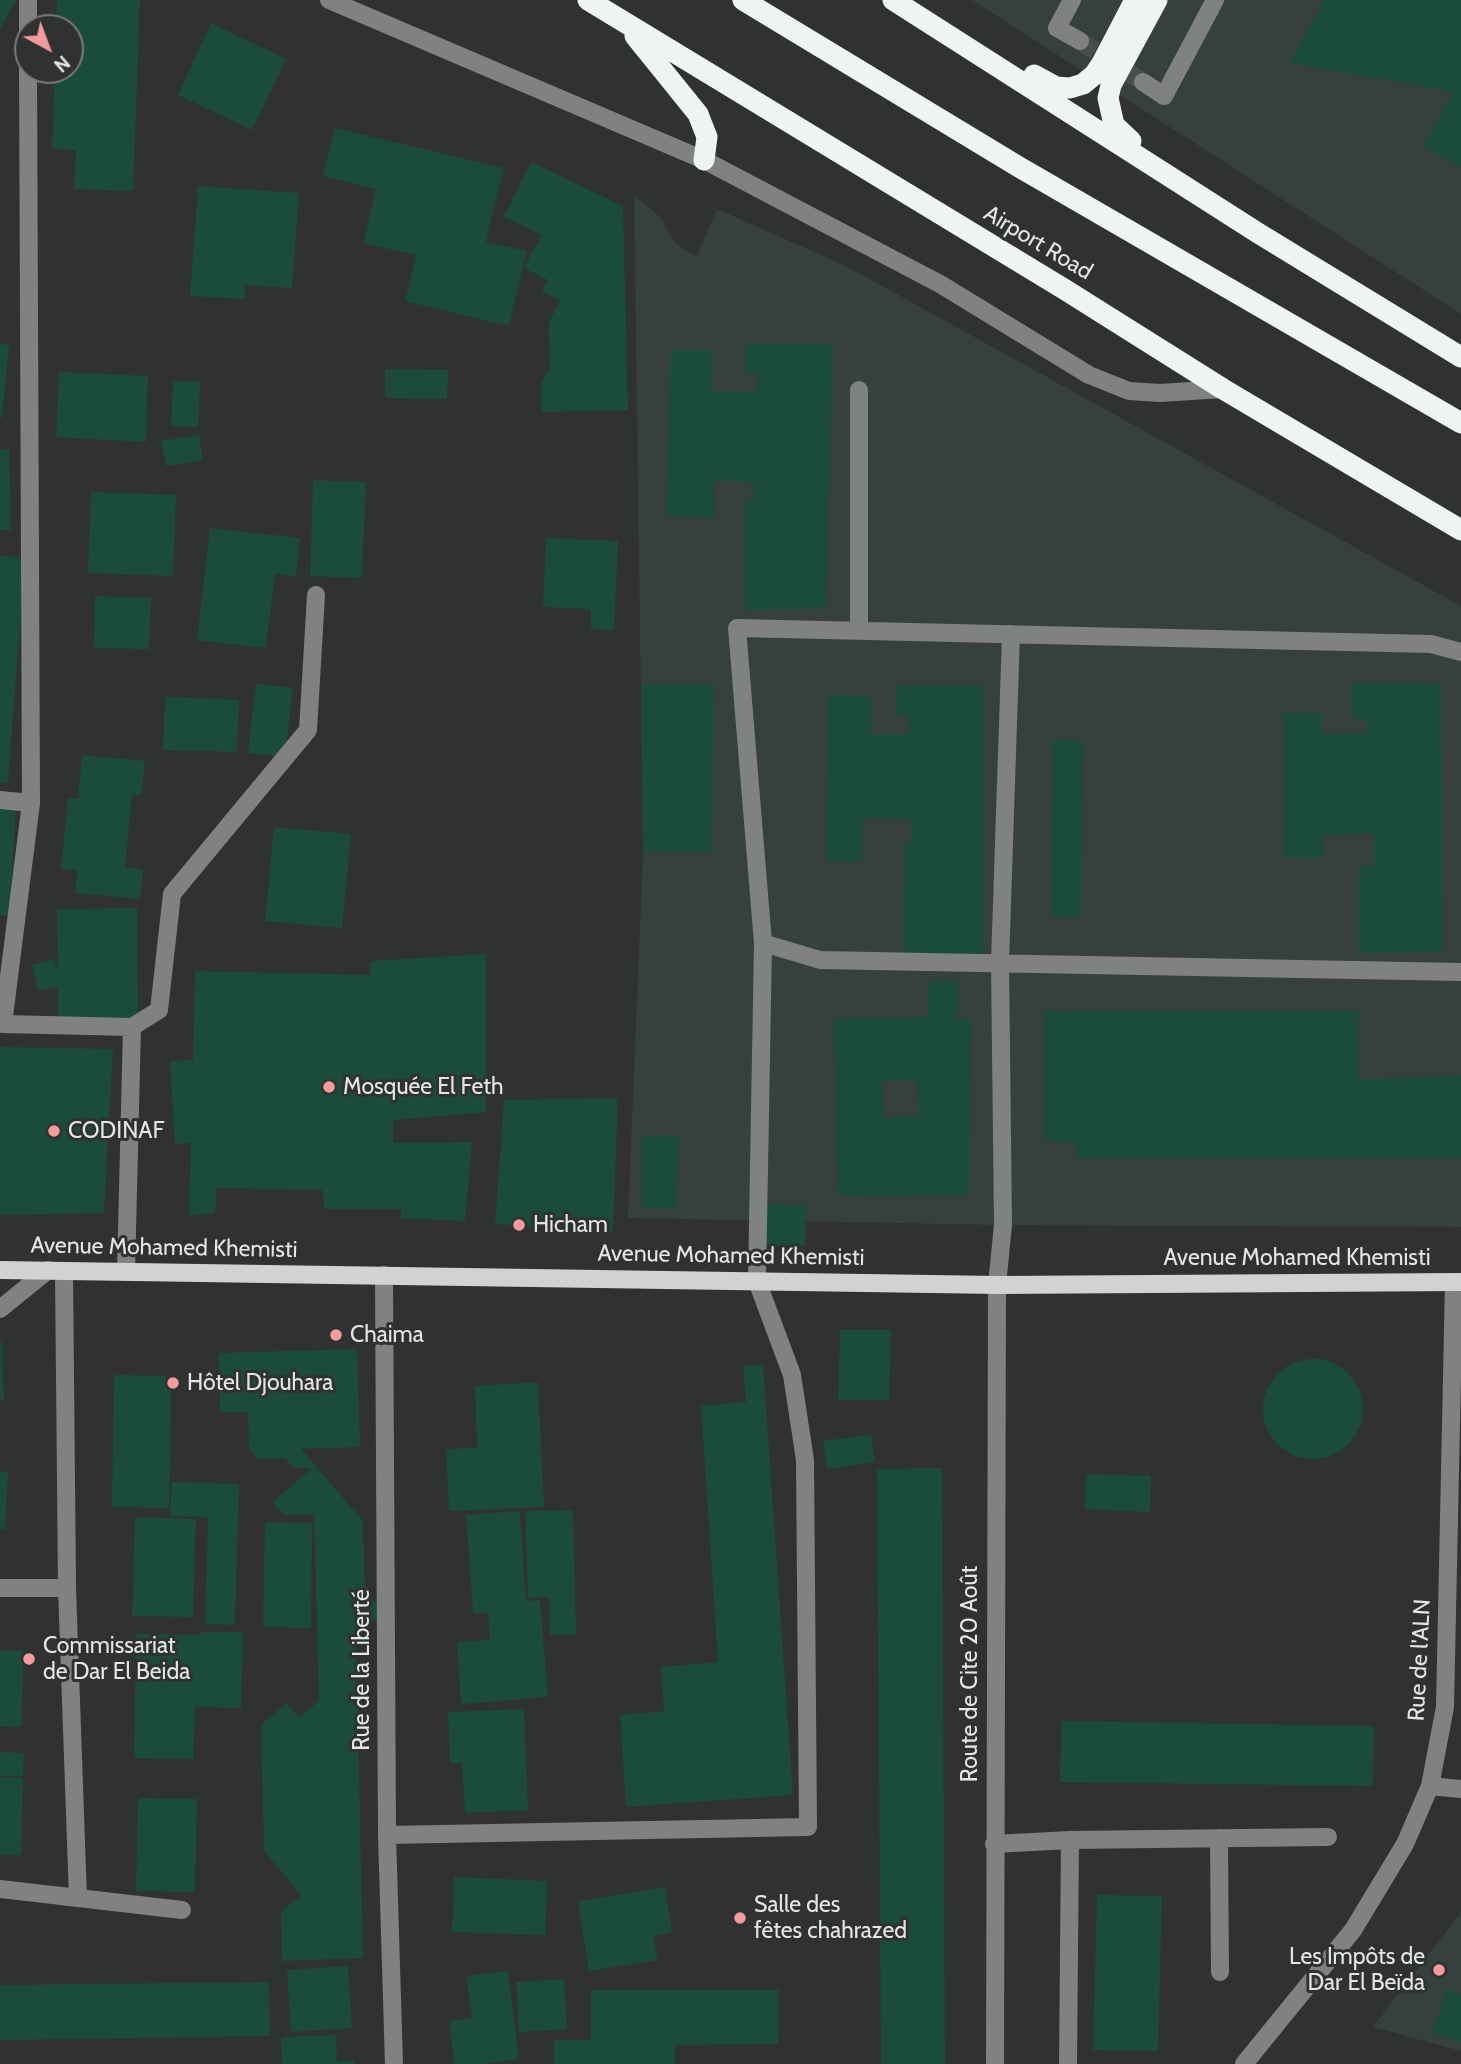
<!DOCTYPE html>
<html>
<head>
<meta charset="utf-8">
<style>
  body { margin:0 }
  #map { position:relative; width:1461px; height:2064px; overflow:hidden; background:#2f3231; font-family:Cabin,sans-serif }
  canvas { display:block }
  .north { position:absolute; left:14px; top:14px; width:70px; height:70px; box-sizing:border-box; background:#2f3231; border:2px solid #777a79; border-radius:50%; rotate:139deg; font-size:19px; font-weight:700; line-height:28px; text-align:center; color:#e3e6e5 }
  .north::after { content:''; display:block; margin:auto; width:24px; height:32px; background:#f59b9c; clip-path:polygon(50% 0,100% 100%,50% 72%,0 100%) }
</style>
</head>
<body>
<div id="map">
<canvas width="1461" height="2064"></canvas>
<div class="north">N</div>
</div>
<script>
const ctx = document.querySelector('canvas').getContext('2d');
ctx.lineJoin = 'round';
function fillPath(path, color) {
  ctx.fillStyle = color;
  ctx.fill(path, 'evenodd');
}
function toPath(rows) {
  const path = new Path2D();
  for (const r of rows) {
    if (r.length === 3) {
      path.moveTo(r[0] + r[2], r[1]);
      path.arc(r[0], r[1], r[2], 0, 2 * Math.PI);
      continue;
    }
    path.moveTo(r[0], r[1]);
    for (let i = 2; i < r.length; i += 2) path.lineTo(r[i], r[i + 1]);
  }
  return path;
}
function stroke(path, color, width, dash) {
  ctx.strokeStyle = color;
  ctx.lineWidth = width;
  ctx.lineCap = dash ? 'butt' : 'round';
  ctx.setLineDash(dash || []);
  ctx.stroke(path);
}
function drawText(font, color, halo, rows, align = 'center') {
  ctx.font = font + ' Cabin,sans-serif';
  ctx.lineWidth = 6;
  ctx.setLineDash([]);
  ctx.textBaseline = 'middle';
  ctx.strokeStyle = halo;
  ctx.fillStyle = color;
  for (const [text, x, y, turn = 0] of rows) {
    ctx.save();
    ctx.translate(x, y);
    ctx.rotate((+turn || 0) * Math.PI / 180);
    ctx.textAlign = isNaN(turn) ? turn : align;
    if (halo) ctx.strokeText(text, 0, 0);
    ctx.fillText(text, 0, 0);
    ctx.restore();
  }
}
fillPath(toPath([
  [972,0,1461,0,1461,314],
  [634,195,659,216,677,245,697,256,717,209,846,266,1461,606,1461,1227,1003,1225,628,1218,643,852],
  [1461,1912,1461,2051,1373,2027]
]), '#36403c');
fillPath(toPath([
  [0,0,16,0,0,29],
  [57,0,140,0,133,191,74,189,76,150,52,149,55,70,70,70,70,28,56,28],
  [1324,0,1461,0,1461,167,1423,146,1454,92,1290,63],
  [211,23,286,59,252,130,178,95],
  [335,128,504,168,486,242,527,251,509,326,405,301,416,255,363,243,376,189,323,176],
  [531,162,623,206,628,410,542,412,541,384,550,367,548,324,560,300,542,292,548,280,524,268,541,235,504,217],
  [198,186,299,193,292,288,245,285,245,299,190,296],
  [0,344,9,345,2,418,0,418],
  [746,344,833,344,826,608,744,610,745,502,754,501,753,483,714,479,715,518,666,516,671,350,713,350,712,391,755,392,759,374,745,373],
  [385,369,448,370,447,399,385,398],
  [59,372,148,376,146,442,56,437],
  [173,381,200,382,198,427,171,426],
  [199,435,203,460,166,466,161,441],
  [9,449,11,530,0,530,0,450],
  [313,480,366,482,362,578,310,576],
  [91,492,176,495,173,576,88,573],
  [210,528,300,538,296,576,275,574,266,648,197,640],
  [546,538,618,541,614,631,591,629,591,609,543,607],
  [0,556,25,557,8,783,0,783],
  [95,596,151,598,149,649,94,648],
  [1351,683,1441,683,1442,952,1359,953,1359,866,1374,866,1374,834,1323,835,1323,858,1283,858,1283,713,1322,713,1322,734,1366,733,1367,719,1352,719],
  [256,684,293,688,285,757,248,753],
  [641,684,714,684,712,852,643,852],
  [897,685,984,685,983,955,903,954,904,842,911,842,911,819,863,818,862,861,826,861,828,695,871,696,871,734,909,734,909,715,896,716],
  [165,697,239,700,237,752,163,750],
  [1053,740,1083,740,1081,917,1051,917],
  [82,755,145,761,141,795,132,795,125,868,143,869,140,899,75,893,77,871,61,869,68,798,78,799],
  [0,805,16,806,10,916,0,915],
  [274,827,351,834,342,928,265,921],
  [137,908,138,1021,58,1023,58,986,39,991,32,965,54,959,58,972,57,909],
  [486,954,486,1112,393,1120,393,1143,472,1142,465,1221,401,1218,401,1209,325,1209,322,1190,217,1188,215,1213,189,1215,191,1143,175,1144,170,1061,193,1060,195,971,371,975,370,961],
  [958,981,957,1019,971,1019,969,1195,838,1196,834,1019,927,1017,928,982],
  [917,1080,919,1116,883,1117,882,1081],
  [1043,1011,1359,1011,1358,1079,1461,1076,1461,1158,1076,1158,1075,1143,1043,1140],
  [0,1047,113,1049,104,1213,0,1215],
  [618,1098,613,1232,495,1224,504,1100],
  [642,1136,679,1136,676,1208,642,1208],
  [765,1204,807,1206,805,1246,763,1244],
  [840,1330,891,1330,889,1400,838,1400],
  [0,1342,2,1342,4,1400,0,1400],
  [357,1349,360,1447,301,1449,363,1521,365,1590,383,1612,356,1636,363,1958,282,1961,281,1912,301,1895,264,1851,261,1725,286,1703,299,1717,319,1701,314,1514,284,1515,273,1502,312,1468,294,1468,285,1458,258,1459,249,1448,248,1412,220,1412,219,1353],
  [1313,1409,50],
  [763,1364,793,1795,626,1807,620,1715,664,1711,661,1667,718,1662,701,1406,746,1402,743,1366],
  [114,1375,172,1376,169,1508,112,1507],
  [538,1382,544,1507,449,1511,446,1449,477,1448,475,1386],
  [871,1435,875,1462,827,1469,823,1441],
  [942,1468,945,2064,881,2064,877,1469],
  [0,1471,8,1472,5,1530,0,1529],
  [1086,1474,1151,1476,1150,1512,1085,1509],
  [172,1482,239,1484,235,1625,205,1624,208,1517,170,1516],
  [573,1510,576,1634,550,1635,549,1597,528,1598,525,1511],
  [520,1511,526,1601,540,1600,548,1697,461,1704,457,1642,490,1640,488,1613,473,1613,466,1515],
  [135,1517,196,1519,193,1617,132,1616],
  [265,1522,312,1523,311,1628,263,1627],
  [200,1632,243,1632,241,1708,195,1707,193,1759,134,1758,136,1634,200,1635],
  [0,1650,24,1651,21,1727,0,1726],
  [524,1709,528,1810,465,1813,462,1763,450,1763,448,1712],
  [1061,1721,1374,1726,1373,1786,1060,1782],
  [0,1752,24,1753,23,1776,0,1776],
  [0,1777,23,1778,21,1855,0,1855],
  [138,1798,197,1799,195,1892,136,1891],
  [454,1877,547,1881,545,1935,452,1932],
  [665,1887,672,1932,653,1936,658,1960,589,1971,578,1901],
  [1097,1895,1162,1896,1158,2051,1093,2050],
  [348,1966,352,2028,291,2032,287,1970],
  [508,1971,519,2059,482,2064,454,2064,449,2021,472,2018,466,1976],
  [564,1979,567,2029,519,2032,516,1982],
  [269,1982,270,2036,0,2040,0,1985],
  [1447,1989,1461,1994,1461,2042,1432,2033],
  [591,1990,779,1990,778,2044,675,2045,675,2064,554,2064,554,2040,591,2040],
  [336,2035,337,2062,354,2060,354,2064,282,2064,281,2037]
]), '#1b4b3b');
stroke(toPath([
  [1080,41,1143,82]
]), '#4a4d4c', 18, [18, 9]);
stroke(toPath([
  [28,0,28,44],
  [329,0,704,160,940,284,1089,375,1129,391,1160,393,1223,389],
  [1072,0,1057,28,1080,41],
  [28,70,31,803,3,1024,132,1027,126,1271],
  [1143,82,1164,96,1215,0],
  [859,631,859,390],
  [0,800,31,803],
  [763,943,820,960,1461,972],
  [132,1027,159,1010,172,894,308,730,316,595],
  [64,1271,67,1588,78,1898],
  [384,1275,387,1835,394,2064],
  [0,1309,48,1270],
  [0,1588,67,1588],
  [1430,1786,1461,1789],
  [387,1835,808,1827,805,1460,792,1375,757,1281,763,943,737,628,1431,644,1461,652],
  [1219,1838,1220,1972],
  [994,1844,1070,1840],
  [0,1889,182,1910],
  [995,2064,997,1285,1003,1225,1000,963,1011,634],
  [1068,2064,1070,1840,1328,1837],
  [1244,2064,1353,1930,1405,1844,1430,1786,1445,1707,1454,1282]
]), '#808281', 18);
stroke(toPath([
  [0,1270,997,1285,1461,1282]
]), '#d0d3d2', 18);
stroke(toPath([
  [588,0,1064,289,1223,389,1461,530],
  [743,0,1019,167,1461,423],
  [893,0,1258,233,1461,357],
  [635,36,698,114,707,137,704,160],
  [1034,75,1056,87,1070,88,1083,84,1094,75,1102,63,1135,0],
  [1131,141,1114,125,1108,98,1111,85,1157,0]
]), '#eff3f1', 21);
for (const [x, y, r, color] of [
  [329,1087,7,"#f59b9c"],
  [54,1131,7,"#f59b9c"],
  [519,1225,7,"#f59b9c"],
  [336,1335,7,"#f59b9c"],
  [173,1383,7,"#f59b9c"],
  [29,1659,7,"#f59b9c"],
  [740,1918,7,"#f59b9c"],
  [1439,1970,7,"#f59b9c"]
]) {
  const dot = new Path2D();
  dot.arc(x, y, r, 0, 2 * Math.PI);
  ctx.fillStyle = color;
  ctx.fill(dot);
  stroke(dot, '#2f3231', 2.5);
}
drawText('23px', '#e3e6e5', '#2f3231', [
  ["Airport Road",1038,243,31],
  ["Avenue Mohamed Khemisti",164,1248,1],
  ["Avenue Mohamed Khemisti",731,1256,1],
  ["Avenue Mohamed Khemisti",1297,1258],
  ["Rue de l'ALN",1420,1660,-87],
  ["Rue de la Liberté",362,1670,-90],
  ["Route de Cite 20 Août",970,1674,-90]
]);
drawText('23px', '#e3e6e5', '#2f3231', [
  ["Mosquée El Feth",343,1087],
  ["CODINAF",68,1131],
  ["Hicham",533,1225],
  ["Chaima",350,1335],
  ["Hôtel Djouhara",187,1383],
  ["Commissariat",43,1646],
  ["de Dar El Beida",43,1672],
  ["Salle des",754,1905],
  ["fêtes chahrazed",754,1931],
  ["Les Impôts de",1425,1957,"right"],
  ["Dar El Beïda",1425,1983,"right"]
], 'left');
</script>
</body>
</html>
